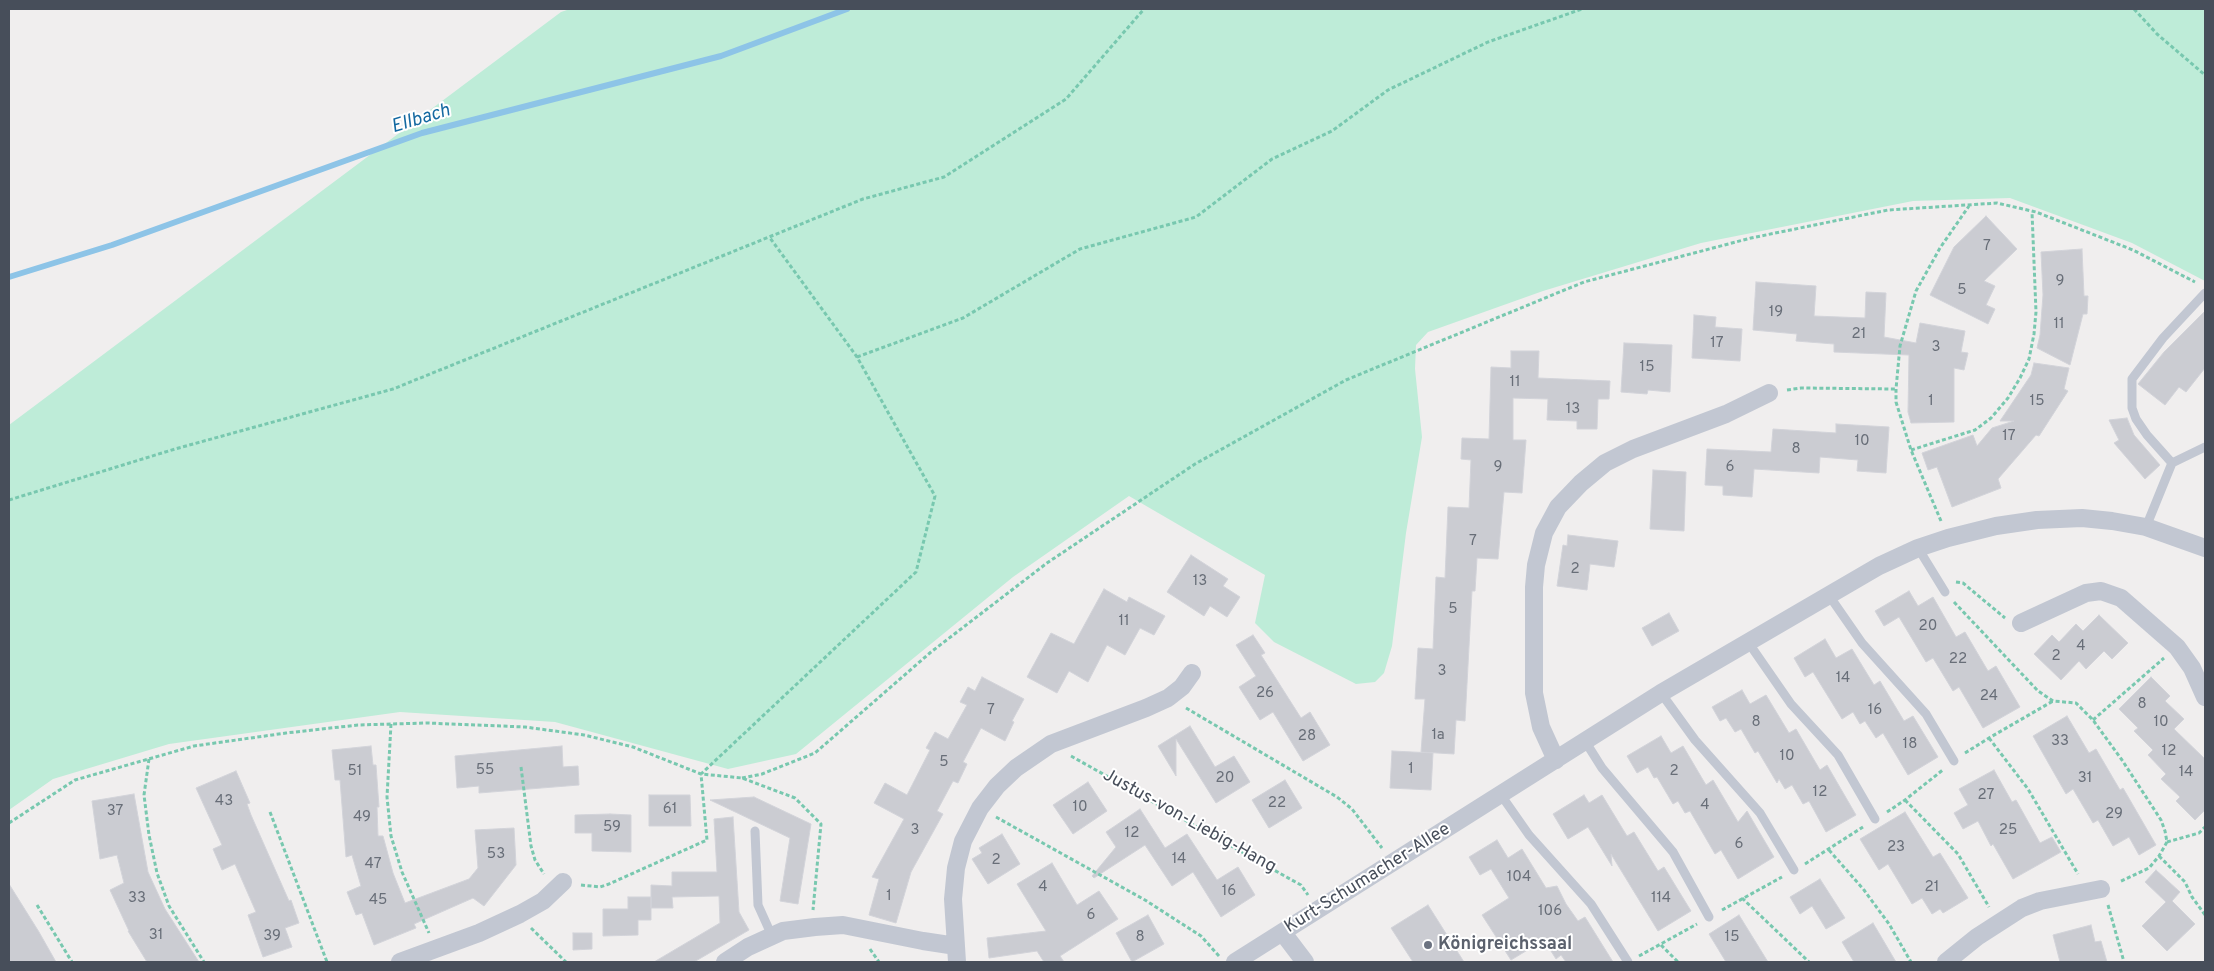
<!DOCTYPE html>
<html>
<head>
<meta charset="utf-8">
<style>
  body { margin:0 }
  #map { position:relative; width:2214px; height:971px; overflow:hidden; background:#f0eeee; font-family:Overpass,sans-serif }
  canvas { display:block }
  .frame { position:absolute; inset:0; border:10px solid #474e5a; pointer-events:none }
</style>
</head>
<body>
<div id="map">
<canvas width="2214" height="971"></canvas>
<div class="frame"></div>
</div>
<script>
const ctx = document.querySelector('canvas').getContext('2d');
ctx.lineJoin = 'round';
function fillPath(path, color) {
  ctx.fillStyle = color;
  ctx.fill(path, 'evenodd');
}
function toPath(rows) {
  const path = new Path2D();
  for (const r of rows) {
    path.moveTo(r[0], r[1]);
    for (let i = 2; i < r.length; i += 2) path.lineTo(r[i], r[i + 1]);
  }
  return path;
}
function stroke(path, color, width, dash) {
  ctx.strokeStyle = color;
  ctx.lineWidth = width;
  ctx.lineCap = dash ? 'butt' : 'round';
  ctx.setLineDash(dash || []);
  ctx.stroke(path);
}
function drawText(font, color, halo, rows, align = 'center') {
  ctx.font = font + ' Overpass,sans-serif';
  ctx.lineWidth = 4;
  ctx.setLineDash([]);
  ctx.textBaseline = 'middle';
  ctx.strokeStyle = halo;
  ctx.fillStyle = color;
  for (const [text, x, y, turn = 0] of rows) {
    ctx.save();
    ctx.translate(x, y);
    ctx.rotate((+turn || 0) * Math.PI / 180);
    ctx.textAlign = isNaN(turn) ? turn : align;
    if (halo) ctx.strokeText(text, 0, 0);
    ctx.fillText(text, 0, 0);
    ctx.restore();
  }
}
fillPath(toPath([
  [570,9,2205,9,2205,281,2132,243,2010,198,1913,201,1701,243,1543,291,1428,332,1416,345,1415,369,1422,437,1406,533,1392,646,1384,673,1375,682,1356,684,1274,642,1255,623,1265,575,1129,496,1013,577,796,754,728,769,555,722,400,712,169,744,53,779,9,810,9,425,561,12]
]), '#beecd8');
stroke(toPath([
  [9,277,112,245,422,133,721,56,847,9]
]), '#8dc4e7', 6);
const building = toPath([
  [1986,216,2017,249,1984,281,1995,286,1986,305,1995,309,1988,324,1930,295,1954,247,1986,216],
  [2082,249,2084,296,2088,296,2087,314,2083,314,2070,365,2037,348,2040,335,2043,295,2041,252,2082,249],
  [1756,282,1816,286,1814,316,1865,318,1866,292,1886,293,1884,337,1916,343,1920,323,1965,331,1961,352,1968,353,1964,370,1954,368,1954,422,1911,423,1908,412,1909,355,1834,352,1834,344,1796,341,1797,334,1753,330,1756,282],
  [2205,311,2205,368,2186,392,2179,387,2165,405,2138,384,2164,352,2205,311],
  [1694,315,1716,317,1715,327,1742,329,1740,361,1692,358,1694,315],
  [1624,343,1672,345,1670,392,1648,390,1647,394,1621,392,1624,343],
  [1511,351,1539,351,1538,378,1610,381,1609,399,1598,399,1597,429,1577,429,1577,421,1547,420,1548,399,1513,398,1513,440,1526,440,1522,493,1504,492,1498,559,1477,558,1475,591,1472,591,1465,721,1456,720,1454,754,1421,752,1425,699,1415,699,1418,648,1433,649,1436,577,1445,578,1448,507,1469,508,1471,460,1461,459,1462,438,1489,439,1491,367,1511,368,1511,351],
  [2034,363,2069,368,2064,389,2068,391,2039,436,2036,435,1998,479,2001,488,1952,507,1937,467,1928,470,1922,453,1973,435,1977,446,1992,428,2014,421,2000,421,2031,375,2034,363],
  [2127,418,2134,435,2160,465,2145,479,2114,443,2119,440,2109,420,2127,418],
  [1836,424,1889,427,1886,473,1857,471,1858,460,1820,457,1819,473,1754,469,1752,497,1723,495,1723,486,1705,485,1707,449,1771,452,1773,429,1836,433,1836,424],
  [1653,470,1686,472,1684,531,1650,529,1653,470],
  [1568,535,1618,541,1614,567,1590,564,1587,590,1557,586,1563,545,1567,546,1568,535],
  [1191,555,1228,579,1223,586,1240,597,1227,617,1210,606,1204,616,1167,592,1191,555],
  [1104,589,1127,602,1129,597,1165,616,1154,635,1140,628,1125,655,1107,645,1088,682,1069,671,1057,693,1027,677,1051,633,1074,644,1104,589],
  [1909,591,1918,606,1933,597,1956,637,1965,632,1988,671,1996,666,2020,707,1983,728,1959,687,1953,691,1933,658,1926,662,1899,617,1884,626,1875,611,1909,591],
  [1669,613,1679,631,1652,646,1642,628,1669,613],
  [2099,615,2128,643,2112,659,2104,651,2086,669,2079,661,2061,680,2034,654,2052,635,2059,642,2076,624,2083,631,2099,615],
  [1253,635,1265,653,1261,655,1301,718,1310,712,1330,745,1303,761,1273,712,1260,720,1239,687,1256,676,1236,645,1253,635],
  [1825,639,1836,658,1852,649,1874,685,1880,681,1904,721,1913,716,1938,757,1908,775,1883,733,1876,738,1865,721,1860,724,1853,712,1842,719,1813,672,1805,677,1794,658,1825,639],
  [982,677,1024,699,1012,721,1014,722,1005,741,981,728,963,762,967,764,958,783,953,781,937,811,943,814,911,872,896,923,869,915,879,879,872,877,904,819,874,803,885,783,907,795,930,750,926,748,935,732,948,739,967,705,960,702,968,687,975,691,982,677],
  [2151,677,2170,696,2165,701,2184,719,2174,729,2205,759,2205,810,2195,820,2176,801,2180,797,2161,779,2166,774,2148,755,2153,750,2134,731,2138,728,2119,709,2151,677],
  [1742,690,1750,704,1766,695,1789,733,1796,729,1820,770,1827,765,1856,815,1826,832,1809,801,1803,804,1792,785,1785,789,1779,779,1777,783,1758,751,1755,753,1741,729,1735,732,1726,718,1720,721,1712,707,1742,690],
  [2067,716,2089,753,2096,749,2120,790,2123,788,2156,845,2139,855,2129,837,2113,846,2098,820,2093,823,2073,789,2066,794,2033,736,2067,716],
  [1190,726,1215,767,1234,756,1250,782,1216,803,1176,739,1176,776,1158,746,1190,726],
  [1661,736,1671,753,1683,746,1706,785,1713,780,1738,822,1747,811,1774,857,1738,879,1721,850,1715,854,1690,811,1685,813,1678,801,1673,804,1657,777,1654,778,1648,767,1637,773,1627,756,1661,736],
  [371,746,373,765,376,765,379,807,377,807,378,836,383,836,393,873,405,903,469,879,478,868,475,830,514,828,516,865,484,906,473,898,414,924,416,928,374,945,362,913,356,915,347,892,361,886,352,855,346,857,340,780,335,780,332,750,371,746],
  [562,746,563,767,578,766,579,785,479,793,479,786,457,788,455,756,562,746],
  [1392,751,1433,753,1431,790,1390,788,1392,751],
  [1994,770,2012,802,2016,800,2040,843,2052,837,2061,852,2013,879,1993,844,1991,846,1978,821,1963,829,1954,813,1968,805,1959,789,1994,770],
  [236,771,250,803,247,804,251,815,289,901,291,900,299,923,285,928,292,947,263,957,248,915,256,912,235,864,222,870,213,849,222,845,196,788,236,771],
  [1285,780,1302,808,1269,828,1252,800,1285,780],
  [1088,782,1107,811,1073,834,1053,805,1088,782],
  [134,794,148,872,165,909,199,962,147,962,128,931,129,931,110,890,124,883,117,855,100,859,92,801,134,794],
  [649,795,690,795,691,826,649,826,649,795],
  [1584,795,1589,803,1602,795,1627,836,1634,832,1658,871,1664,867,1691,911,1658,931,1611,854,1612,866,1588,827,1568,839,1553,814,1584,795],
  [754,797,811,824,798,904,780,901,790,838,710,800,754,797],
  [1140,809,1165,848,1187,834,1217,880,1238,867,1255,895,1221,917,1193,872,1172,886,1145,845,1094,878,1092,876,1116,847,1106,832,1140,809],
  [1905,812,1933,857,1940,853,1968,898,1943,913,1940,909,1932,914,1922,898,1912,904,1888,864,1879,870,1860,839,1905,812],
  [610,814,631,815,631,852,592,851,592,833,575,833,575,815,610,814],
  [733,817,739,912,749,930,694,962,654,962,720,923,719,896,672,897,673,908,651,908,651,885,672,886,672,872,717,872,714,819,733,817],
  [1002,834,1020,864,988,884,972,859,982,853,979,848,1002,834],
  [1497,840,1508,858,1522,849,1546,888,1557,886,1566,904,1578,921,1585,917,1613,962,1566,962,1561,955,1556,959,1544,940,1511,960,1482,915,1509,898,1491,869,1480,875,1469,857,1497,840],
  [1052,863,1077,905,1099,891,1118,919,1060,956,1064,962,1044,962,1037,951,989,958,987,938,1046,931,1017,884,1052,863],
  [2156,870,2180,892,2172,901,2195,924,2167,951,2142,926,2166,902,2145,882,2156,870],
  [1820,879,1845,918,1826,929,1812,906,1800,914,1790,897,1820,879],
  [9,884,39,932,56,962,9,962,9,884],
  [628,897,651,897,651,920,638,920,638,935,603,936,603,909,628,909,628,897],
  [1428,905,1464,962,1413,962,1391,928,1428,905],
  [1148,915,1164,944,1132,962,1116,933,1148,915],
  [1739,915,1768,962,1726,962,1709,934,1739,915],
  [1873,923,1896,962,1854,962,1842,942,1873,923],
  [2091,925,2095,942,2101,941,2107,962,2060,962,2053,935,2091,925],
  [573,933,592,933,592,949,573,950,573,933]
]);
fillPath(building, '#cbccd2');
stroke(building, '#d2d3d9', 1);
stroke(toPath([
  [2134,9,2157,34,2205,75],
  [857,357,963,318,1080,249,1196,217,1272,159,1332,131,1388,90,1488,42,1582,9],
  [1787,390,1801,388,1896,389],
  [1911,450,1975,430,1991,418,2008,398,2020,378,2029,359,2034,334,2036,312,2032,212],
  [9,500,175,449,393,389,863,199,944,177,1066,99,1144,9],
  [1941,521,1911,450,1896,402,1896,389,1900,346,1916,291,1940,248,1969,206],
  [1956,582,1963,583,2005,618],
  [1954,602,2038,691,2053,701,2076,703,2093,720,2122,760,2161,820,2165,831,2167,842,2159,856,2149,868,2119,882],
  [1186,708,1337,797,1352,809,1382,848],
  [2093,720,2164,658],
  [391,724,387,797,391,836,402,872,429,933],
  [1989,738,2028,789,2078,874],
  [1965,753,1989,738,2053,701],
  [1071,756,1290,879,1301,885,1308,895],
  [149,759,144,795,149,835,157,873,169,906,204,962],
  [521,767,531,846,535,860,544,874],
  [742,778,762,774,815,753,931,652,1047,563,1195,464,1346,380,1584,282,1751,238,1888,210,1997,203,2036,212,2133,250,2195,282],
  [1905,800,1958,854,1989,907],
  [270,812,327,962],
  [1887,812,1905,800,1944,769],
  [996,817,1145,900,1201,936,1219,956],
  [9,823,75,780,194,746,286,733,358,725,427,723,525,727,584,735,633,747,701,774,742,778,795,798,821,824,813,910],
  [2167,842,2199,833,2205,827],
  [1829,850,1864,890,1889,924,1911,962],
  [2159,856,2185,882,2192,897,2205,915],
  [1805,864,1863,827],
  [581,885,600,887,609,884,707,840,701,774,916,572,935,496,857,357,770,238],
  [1742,898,1809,962],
  [37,905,72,962],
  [2108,905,2124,962],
  [1722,910,1782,877],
  [531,928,566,962],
  [1661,945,1678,962],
  [870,949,879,962],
  [1639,956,1697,924]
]), '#78c8af', 3, [4, 2.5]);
stroke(toPath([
  [2172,463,2205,447],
  [2146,527,2172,463,2147,435,2136,419,2132,408,2132,379,2163,338,2205,293],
  [1918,548,1945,592],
  [1828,594,1862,643,1926,714,1954,761],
  [1748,642,1791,704,1838,755,1875,819],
  [1661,693,1695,740,1760,813,1794,870],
  [1585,741,1602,768,1673,852,1709,917],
  [1501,795,1529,835,1591,904,1628,962],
  [755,831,758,905,772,936]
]), '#c2c7d2', 9);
stroke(toPath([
  [2021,623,2086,593,2101,591,2121,598,2177,647,2192,668,2205,697],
  [1556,760,1541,727,1534,693,1534,587,1536,565,1544,533,1558,507,1581,483,1605,463,1633,449,1726,414,1769,393],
  [1283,933,1305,962],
  [400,962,479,933,520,914,543,901,563,882],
  [725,962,748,947,783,931,815,927,843,925,923,941,956,946],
  [957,962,953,899,956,868,963,841,980,808,997,786,1016,768,1051,744,1146,708,1168,698,1182,687,1192,673],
  [1235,962,1661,693,1879,566,1918,548,1948,538,1996,526,2037,520,2082,518,2112,521,2146,527,2205,548],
  [1946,962,1977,937,2022,908,2040,901,2101,889]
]), '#c2c7d2', 18);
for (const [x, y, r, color] of [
  [1428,945,5,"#6b7280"]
]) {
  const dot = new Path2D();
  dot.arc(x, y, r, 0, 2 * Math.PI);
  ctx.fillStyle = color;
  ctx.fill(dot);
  stroke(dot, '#fff', 2);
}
drawText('15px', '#686e78', null, [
  ["7",1987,247],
  ["9",2060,282],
  ["5",1962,291],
  ["19",1776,313],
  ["11",2059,325],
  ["21",1859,335],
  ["17",1717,344],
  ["3",1936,348],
  ["15",1647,368],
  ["11",1515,383],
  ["1",1931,402],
  ["15",2037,402],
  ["13",1573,410],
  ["17",2009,437],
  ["10",1862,442],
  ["8",1796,450],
  ["9",1498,468],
  ["6",1730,468],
  ["7",1473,542],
  ["2",1575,570],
  ["13",1200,582],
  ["5",1453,610],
  ["11",1124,622],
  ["20",1928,627],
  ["4",2081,647],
  ["2",2056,657],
  ["22",1958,660],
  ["3",1442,672],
  ["14",1843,679],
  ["26",1265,694],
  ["24",1989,697],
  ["8",2142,705],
  ["7",991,711],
  ["16",1875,711],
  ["8",1756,723],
  ["10",2161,723],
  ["1a",1438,736],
  ["28",1307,737],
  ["33",2060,742],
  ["18",1910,745],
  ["12",2169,752],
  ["10",1787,757],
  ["5",944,763],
  ["1",1411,770],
  ["55",485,771],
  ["51",355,772],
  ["2",1674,772],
  ["14",2186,773],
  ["20",1225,779],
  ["31",2085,779],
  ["12",1820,793],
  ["27",1986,796],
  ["43",224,802],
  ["22",1277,804],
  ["4",1705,806],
  ["10",1080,808],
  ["61",670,810],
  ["37",115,812],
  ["29",2114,815],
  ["49",362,818],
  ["59",612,828],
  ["3",915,831],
  ["25",2008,831],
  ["12",1132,834],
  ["6",1739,845],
  ["23",1896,848],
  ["53",496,855],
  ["14",1179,860],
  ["2",996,861],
  ["47",373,865],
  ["104",1519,878],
  ["4",1043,888],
  ["21",1932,888],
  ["16",1229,892],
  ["1",889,897],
  ["33",137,899],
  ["114",1661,899],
  ["45",378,901],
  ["106",1550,912],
  ["6",1091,916],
  ["31",156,936],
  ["39",272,937],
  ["8",1140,938],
  ["15",1732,938]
]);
drawText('18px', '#474e5a', '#fff', [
  ["Justus-von-Liebig-Hang",1189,822,29],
  ["Kurt-Schumacher-Allee",1368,879,-32]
]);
drawText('bold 18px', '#5b616d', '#fff', [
  ["Königreichssaal",1438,945]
], 'left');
drawText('italic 19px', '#1469a1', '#fff', [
  ["Ellbach",421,120,-17]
]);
</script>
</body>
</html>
